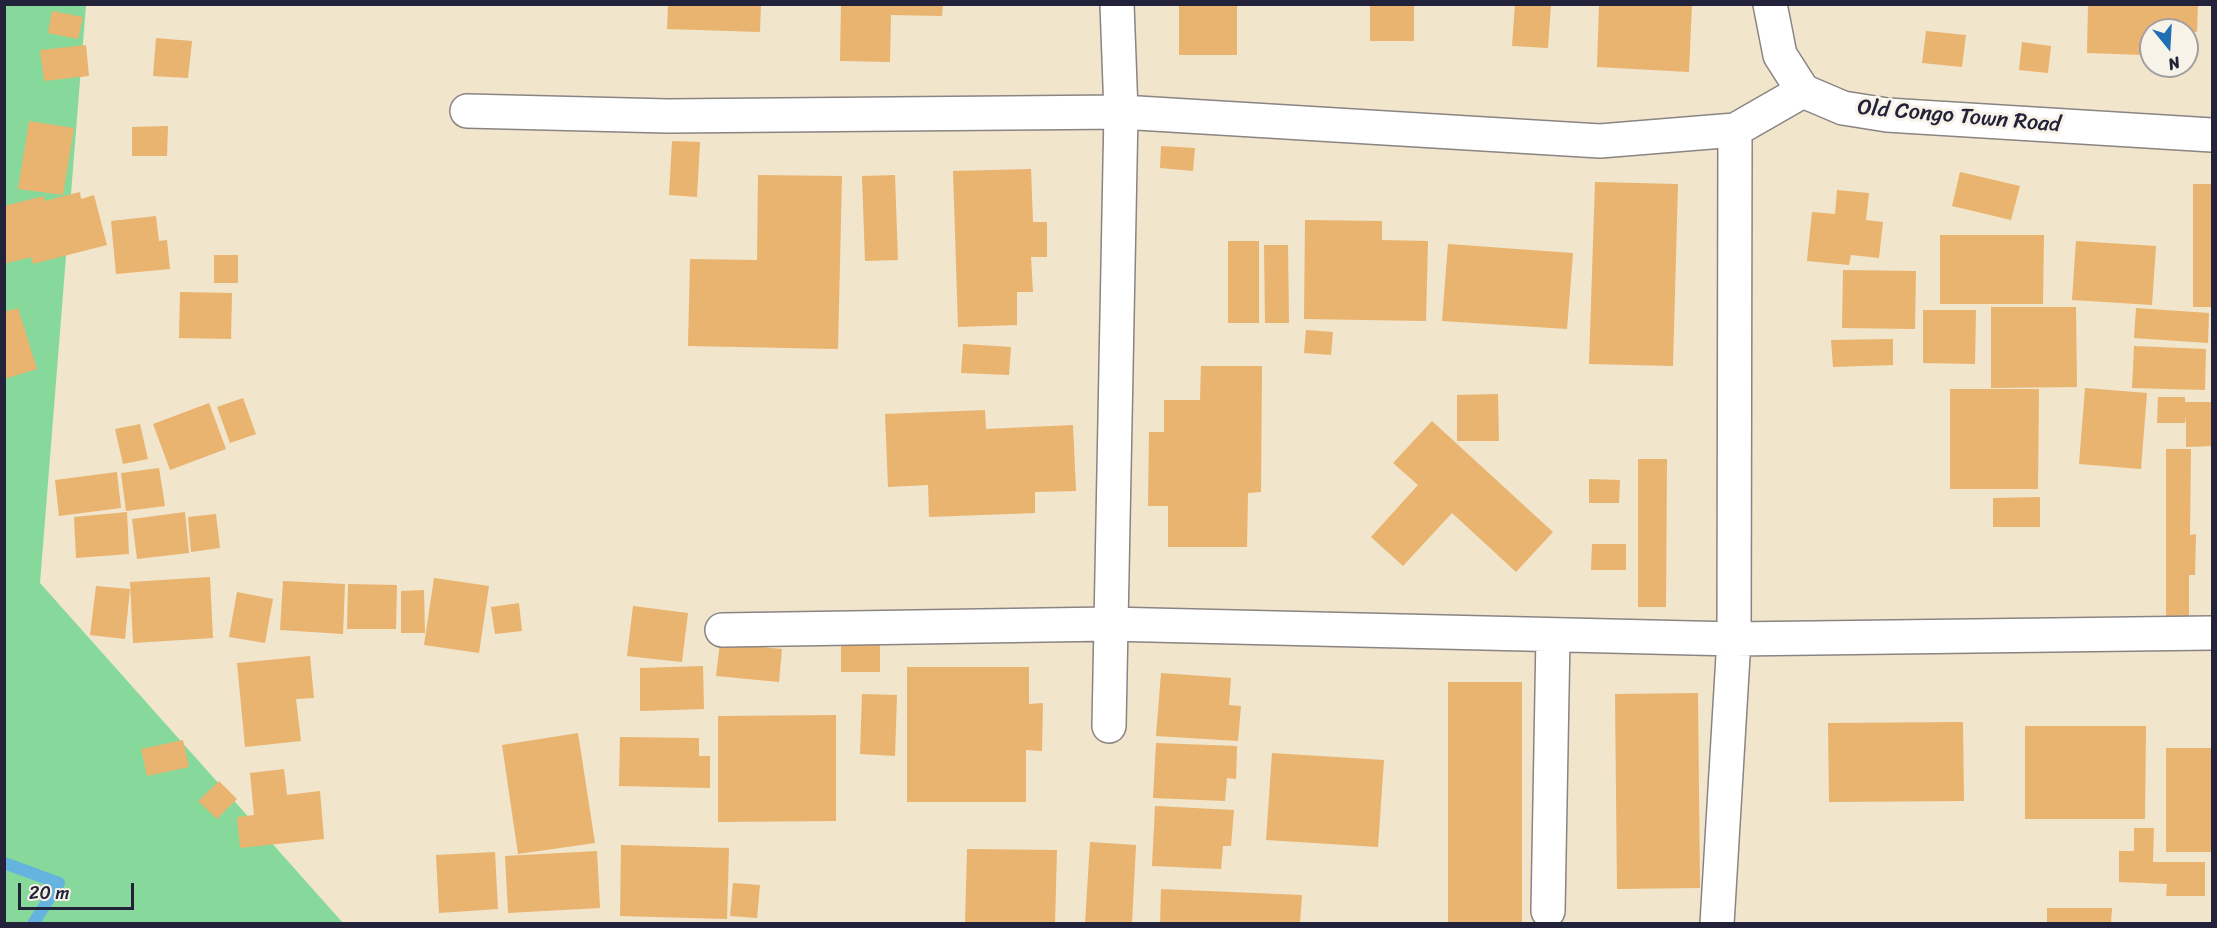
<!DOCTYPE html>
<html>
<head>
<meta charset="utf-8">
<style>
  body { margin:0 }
  #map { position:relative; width:2217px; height:928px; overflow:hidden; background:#f1e5cb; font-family:Sriracha,sans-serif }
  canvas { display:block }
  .frame { position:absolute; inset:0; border:6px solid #22223b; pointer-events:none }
  .north { position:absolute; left:2139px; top:18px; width:60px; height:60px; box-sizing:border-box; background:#f7f3e8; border:2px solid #a29fa3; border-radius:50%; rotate:162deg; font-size:16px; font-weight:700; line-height:24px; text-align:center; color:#22223b }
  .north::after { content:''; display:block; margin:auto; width:21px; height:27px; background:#1f6fb2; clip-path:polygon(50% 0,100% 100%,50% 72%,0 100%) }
  .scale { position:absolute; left:18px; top:883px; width:116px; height:27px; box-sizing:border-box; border:3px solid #22223b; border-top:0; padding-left:8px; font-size:18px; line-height:21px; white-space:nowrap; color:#22223b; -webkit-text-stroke:4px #f7f3e8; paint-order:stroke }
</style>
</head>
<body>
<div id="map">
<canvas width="2217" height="928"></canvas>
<div class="frame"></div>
<div class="north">N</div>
<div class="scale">20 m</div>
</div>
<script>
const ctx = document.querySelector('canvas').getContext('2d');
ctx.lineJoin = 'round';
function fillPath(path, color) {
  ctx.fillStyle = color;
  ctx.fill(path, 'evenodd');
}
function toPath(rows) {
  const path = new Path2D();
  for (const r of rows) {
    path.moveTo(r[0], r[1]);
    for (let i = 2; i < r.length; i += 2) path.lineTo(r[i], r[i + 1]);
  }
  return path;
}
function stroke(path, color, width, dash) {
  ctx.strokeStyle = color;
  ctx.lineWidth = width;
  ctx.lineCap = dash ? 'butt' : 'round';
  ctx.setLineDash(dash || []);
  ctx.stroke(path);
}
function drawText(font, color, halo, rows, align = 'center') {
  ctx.font = font + ' Sriracha,sans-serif';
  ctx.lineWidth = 6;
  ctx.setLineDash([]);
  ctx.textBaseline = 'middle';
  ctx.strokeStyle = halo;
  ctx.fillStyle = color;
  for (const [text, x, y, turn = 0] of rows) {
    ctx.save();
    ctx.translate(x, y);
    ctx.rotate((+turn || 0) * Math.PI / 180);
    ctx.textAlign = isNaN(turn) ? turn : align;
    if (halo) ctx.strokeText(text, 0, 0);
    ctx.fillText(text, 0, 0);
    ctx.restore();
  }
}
fillPath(toPath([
  [5,5,86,5,40,583,343,923,5,924]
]), '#86d99b');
stroke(toPath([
  [4,863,59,883,33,924]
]), '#65b3df', 12);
fillPath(toPath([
  [668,4,761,4,760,32,667,29],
  [841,4,943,4,942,16,891,15,890,62,840,61],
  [1179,4,1237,4,1237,55,1179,55],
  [1515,4,1551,4,1548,48,1512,46],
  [1599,4,1692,4,1689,72,1597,67],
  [2088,4,2198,4,2197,32,2144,31,2144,55,2087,53],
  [1370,5,1414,5,1414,41,1370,41],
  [52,11,83,17,78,39,48,33],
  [1926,31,1966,35,1962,67,1922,63],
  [156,38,192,41,188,78,153,76],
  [2022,42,2051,46,2048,73,2019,70],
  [86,45,89,76,44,81,40,50],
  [29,121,74,128,63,195,18,189],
  [168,126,167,156,132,156,132,127],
  [672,141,700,142,697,197,669,195],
  [1161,146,1195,148,1193,171,1160,168],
  [1031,169,1033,222,1047,222,1047,257,1031,257,1033,292,1017,292,1017,325,958,327,953,171],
  [1960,172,2020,186,2011,220,1952,206],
  [758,175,842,176,838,349,688,346,690,259,757,260],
  [895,175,898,260,865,261,862,176],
  [1595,182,1678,184,1673,366,1589,364],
  [2193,184,2212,184,2212,307,2193,307],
  [1837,190,1869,193,1866,220,1883,222,1879,258,1851,255,1849,265,1807,261,1812,212,1835,214],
  [80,192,81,199,94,195,107,245,33,264,31,257,4,264,4,206,44,196,45,201],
  [156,216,159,241,167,240,170,269,116,274,111,221],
  [1305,220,1382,221,1382,240,1428,241,1426,321,1304,319],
  [1940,235,2044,235,2043,304,1940,304],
  [1228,241,1259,241,1259,323,1228,323],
  [2076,241,2156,246,2152,305,2072,300],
  [1448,244,1573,253,1567,329,1442,321],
  [1264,245,1288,245,1289,323,1265,323],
  [214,255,238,255,238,283,214,283],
  [1843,270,1916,271,1915,329,1842,328],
  [180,292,232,293,231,339,179,338],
  [1991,307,2076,307,2077,387,1991,388],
  [18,308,37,369,4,379,4,312],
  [2136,308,2209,313,2208,343,2134,338],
  [1923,310,1976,310,1975,364,1923,363],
  [1306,330,1333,332,1331,355,1304,353],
  [1893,339,1893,365,1833,367,1831,340],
  [963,344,1011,347,1009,375,961,373],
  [2134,346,2206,349,2205,390,2132,388],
  [1201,366,1262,366,1261,492,1248,493,1247,547,1168,547,1168,506,1148,506,1149,432,1164,432,1164,400,1200,400],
  [2085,388,2147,393,2141,469,2079,464],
  [1950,389,2039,389,2038,489,1950,489],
  [1498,394,1499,441,1457,441,1457,395],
  [2158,397,2185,397,2185,402,2212,402,2212,446,2186,447,2186,416,2185,423,2157,423],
  [243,398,256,434,230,443,217,407],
  [209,403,226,449,170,470,153,424],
  [985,410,986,429,1073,425,1076,491,1035,492,1035,513,929,517,928,485,888,487,885,414],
  [1432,421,1553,532,1516,572,1452,513,1403,566,1371,537,1418,485,1393,463],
  [140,424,148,459,123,464,115,429],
  [2166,449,2191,449,2190,535,2196,534,2195,575,2189,575,2189,625,2166,626],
  [1638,459,1667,459,1666,607,1638,607],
  [159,468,165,506,126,511,121,473],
  [117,472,121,508,59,516,55,480],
  [1589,479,1620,480,1619,503,1589,503],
  [2040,497,2040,527,1993,527,1993,498],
  [127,512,129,554,76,558,74,517],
  [185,512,189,553,137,559,132,519],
  [216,514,220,548,191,552,188,517],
  [1592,544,1626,544,1626,570,1591,570],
  [210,577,213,638,133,643,130,582],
  [434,578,489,586,479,653,424,645],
  [283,581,345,584,343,634,280,630],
  [348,584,397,585,396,629,347,629],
  [96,586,130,589,125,639,90,635],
  [424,590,425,633,401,633,401,591],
  [237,592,273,599,265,643,229,637],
  [519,603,522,631,495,634,491,607],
  [633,606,688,613,682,662,627,656],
  [720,643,782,649,779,682,716,676],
  [880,644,880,672,841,672,841,645],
  [310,656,314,698,296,699,301,741,245,747,237,663],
  [703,666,704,709,640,711,640,668],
  [907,667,1029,667,1029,704,1043,703,1042,751,1026,750,1026,802,907,802],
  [1161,673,1231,678,1229,705,1241,706,1238,741,1156,736],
  [1448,682,1522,682,1522,924,1448,924],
  [1698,693,1700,888,1617,889,1615,694],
  [862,694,897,695,895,756,860,754],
  [836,715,836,821,718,822,718,716],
  [1963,722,1964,801,1829,802,1828,723],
  [2025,726,2146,726,2145,819,2025,819],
  [578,733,595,843,518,854,502,745],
  [620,737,699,738,699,756,710,756,710,788,619,786],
  [183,740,189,767,147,776,141,749],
  [1156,743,1237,746,1236,779,1227,778,1225,801,1153,798],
  [2166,748,2212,748,2212,852,2166,852],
  [1272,753,1384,760,1378,847,1266,840],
  [284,769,287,795,320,791,324,839,240,848,237,817,254,815,250,773],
  [219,781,237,799,217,819,198,801],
  [1155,806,1234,810,1231,846,1223,846,1221,869,1152,866],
  [2134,828,2154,828,2153,862,2205,862,2205,896,2166,896,2167,884,2119,882,2119,851,2134,851],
  [1090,842,1136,845,1132,924,1085,924],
  [621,845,729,848,727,919,620,916],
  [967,849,1057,850,1055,924,965,924],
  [597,851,600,908,508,913,505,856],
  [495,852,498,909,439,913,436,855],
  [733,883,760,885,757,918,730,916],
  [1161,889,1302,895,1300,924,1160,924],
  [2047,908,2112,908,2111,924,2047,924]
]), '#e9b370');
const minor = toPath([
  [1770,4,1780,55,1803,91,1843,108,1887,115,2212,135],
  [467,111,668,116,1121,112,1600,141,1735,130,1803,91],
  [722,630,1109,624,1734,639,2212,633],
  [1109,726,1121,112,1117,4],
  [1548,911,1553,636],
  [1717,924,1734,639,1735,130]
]);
stroke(minor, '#8a8483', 36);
stroke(minor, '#fff', 33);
drawText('22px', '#22223b', '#f7f3e8', [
  ["Old Congo Town Road",1959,117,5]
]);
</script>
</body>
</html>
